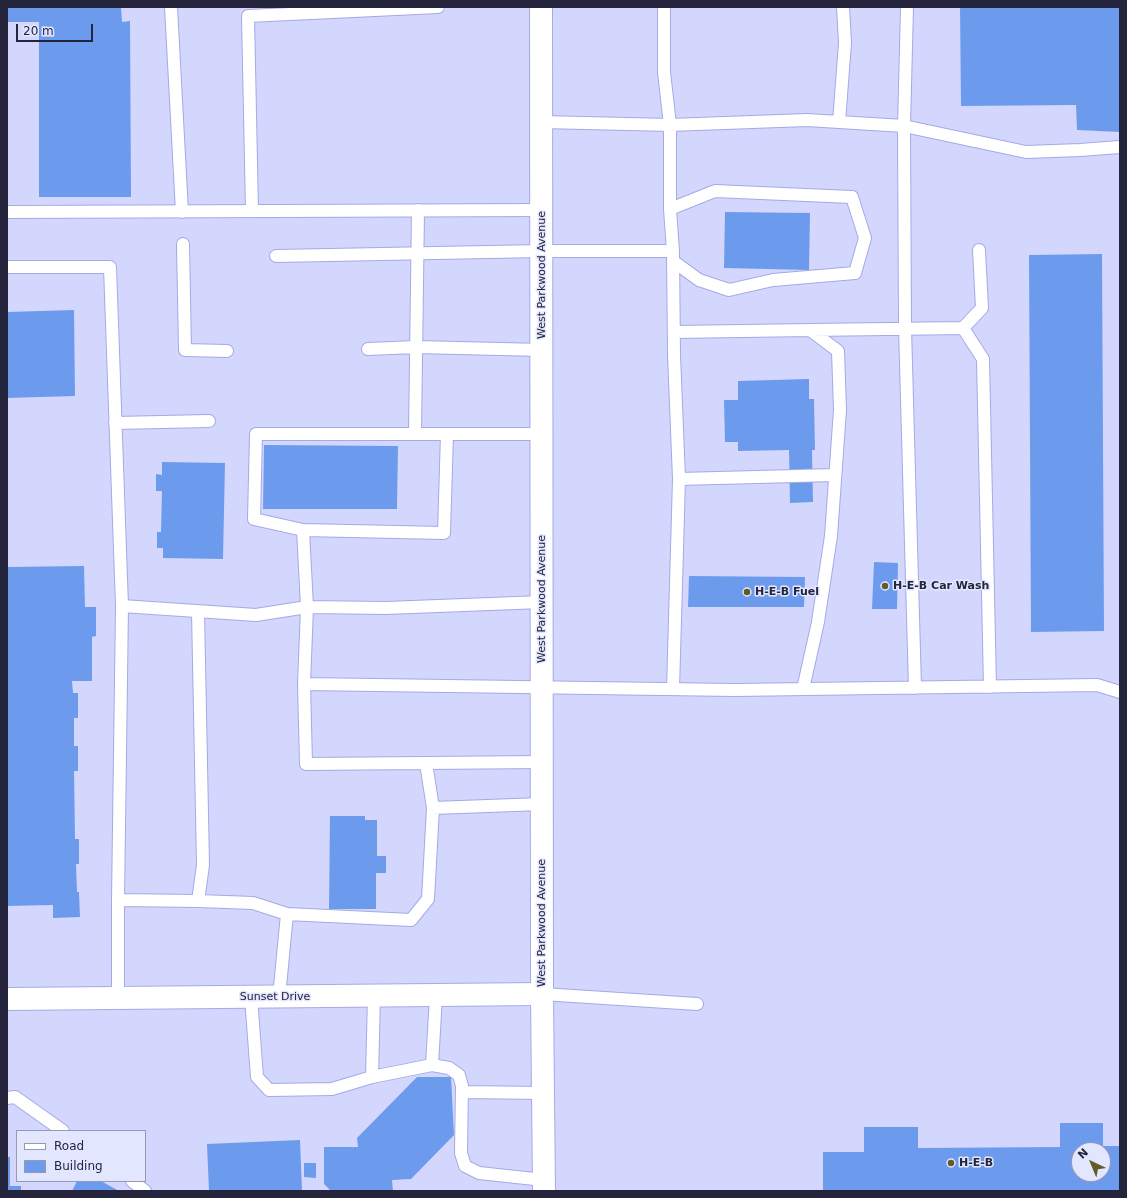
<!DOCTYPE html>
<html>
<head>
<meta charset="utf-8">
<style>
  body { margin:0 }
  #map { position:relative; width:1127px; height:1198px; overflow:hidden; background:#d4d7fd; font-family:"DejaVu Sans",sans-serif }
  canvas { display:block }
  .frame { position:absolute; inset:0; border:8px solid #24253c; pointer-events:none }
  .legend { position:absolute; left:16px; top:1130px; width:130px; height:52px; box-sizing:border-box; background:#e3e6ff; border:1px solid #9799b1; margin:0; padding:5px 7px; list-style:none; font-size:12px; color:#24253c }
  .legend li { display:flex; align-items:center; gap:8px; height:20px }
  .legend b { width:20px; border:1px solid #9799b1 }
  .north { position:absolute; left:1071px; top:1142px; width:40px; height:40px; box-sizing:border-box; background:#e3e6ff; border:1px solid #9799b1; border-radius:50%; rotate:316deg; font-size:11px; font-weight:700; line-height:16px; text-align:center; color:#24253c }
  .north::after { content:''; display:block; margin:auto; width:14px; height:18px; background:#625b27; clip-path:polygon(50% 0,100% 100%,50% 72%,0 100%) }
  .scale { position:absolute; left:16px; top:24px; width:77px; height:18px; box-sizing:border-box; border:2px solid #24253c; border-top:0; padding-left:5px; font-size:12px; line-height:14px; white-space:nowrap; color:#24253c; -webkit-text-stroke:3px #e3e6ff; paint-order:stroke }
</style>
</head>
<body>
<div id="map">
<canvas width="1127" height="1198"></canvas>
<div class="frame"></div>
<ul class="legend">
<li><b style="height:5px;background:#fff"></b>Road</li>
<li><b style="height:11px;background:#6c9bed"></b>Building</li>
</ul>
<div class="north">N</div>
<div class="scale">20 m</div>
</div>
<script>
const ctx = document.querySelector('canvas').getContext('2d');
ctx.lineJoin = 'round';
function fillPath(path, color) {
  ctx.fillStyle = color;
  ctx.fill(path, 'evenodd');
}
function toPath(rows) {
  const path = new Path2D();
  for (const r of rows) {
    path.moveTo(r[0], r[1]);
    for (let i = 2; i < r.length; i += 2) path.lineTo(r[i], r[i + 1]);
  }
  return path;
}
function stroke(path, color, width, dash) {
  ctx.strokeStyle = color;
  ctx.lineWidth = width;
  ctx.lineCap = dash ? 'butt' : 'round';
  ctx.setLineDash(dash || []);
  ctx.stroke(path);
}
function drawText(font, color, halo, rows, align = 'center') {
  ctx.font = font + ' "DejaVu Sans",sans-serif';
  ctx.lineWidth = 3;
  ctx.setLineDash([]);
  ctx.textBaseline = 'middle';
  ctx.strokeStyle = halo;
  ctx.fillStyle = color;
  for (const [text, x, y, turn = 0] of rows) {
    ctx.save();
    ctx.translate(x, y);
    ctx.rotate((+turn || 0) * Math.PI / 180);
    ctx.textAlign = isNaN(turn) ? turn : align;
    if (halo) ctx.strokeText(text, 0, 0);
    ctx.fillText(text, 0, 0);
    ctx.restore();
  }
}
fillPath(toPath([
  [7,7,121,7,122,22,130,21,131,197,39,197,39,22,7,22],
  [960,7,1120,7,1120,132,1077,130,1076,105,961,106],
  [725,212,810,213,809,270,724,268],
  [1102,254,1104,631,1031,632,1029,255],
  [74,310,75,396,7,398,7,312],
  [809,379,809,399,814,399,815,450,812,450,813,502,790,503,789,450,738,451,738,442,725,442,724,400,738,400,738,381],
  [264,445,398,446,397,509,263,509],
  [162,462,225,463,223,559,163,558,163,548,157,548,157,532,161,532,162,491,156,491,156,474,162,475],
  [874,562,898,563,897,609,872,609],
  [84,566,85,607,96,607,96,636,92,637,92,681,72,681,73,693,78,693,78,718,74,718,74,746,78,746,78,771,74,771,75,839,79,839,79,864,76,864,77,892,79,892,80,917,53,918,53,905,7,906,7,567],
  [689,576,805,577,804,607,688,607],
  [330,816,365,816,365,820,377,820,377,856,386,856,386,873,376,873,376,909,329,909],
  [417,1077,451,1077,454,1135,411,1179,392,1180,393,1191,331,1191,324,1184,324,1147,358,1147,357,1138],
  [1060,1123,1103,1123,1103,1146,1120,1146,1120,1191,823,1191,823,1152,864,1152,864,1127,918,1127,918,1148,1060,1147],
  [1079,1150,1103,1150,1103,1174,1079,1174],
  [300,1140,302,1191,209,1191,207,1144],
  [7,1157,10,1157,10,1186,21,1186,21,1191,7,1191],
  [304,1163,316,1163,316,1178,304,1177],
  [77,1181,101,1181,119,1191,72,1191]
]), '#6c9bed');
const lane = toPath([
  [171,7,182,212],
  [907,7,904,126,1026,152,1080,150,1120,147],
  [542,122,670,125,664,72,664,7],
  [839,122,845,43,843,7],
  [670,209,715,191,852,197,865,238,855,273,773,280,729,290,699,280,673,261],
  [252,211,248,16,438,7],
  [7,212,542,210],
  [183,244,185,350,227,351],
  [276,256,542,251,673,251],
  [7,267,110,267,122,606,256,615,307,607,386,608,542,602],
  [963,328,982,308,979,250],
  [810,330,963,328,983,359,990,687],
  [674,332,810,330,838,351,840,410,831,536,818,622,803,689],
  [368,349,416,347,542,350],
  [115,423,209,421],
  [415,434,418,210],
  [542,434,447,434,444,533,303,530,307,607,304,684,306,764,542,762],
  [679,479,835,475],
  [303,530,254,519,256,434,447,434],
  [304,684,735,690,1097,685,1120,692],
  [673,689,679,479,674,355,673,251,670,209,670,125,807,120,904,126,905,328,915,688],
  [433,808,542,804],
  [118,900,122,606],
  [198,901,253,903,287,914,411,920,428,899,433,808,426,763],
  [542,994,697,1004],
  [251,997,257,1077,269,1090,332,1089,372,1077,432,1065,449,1068,459,1075,462,1086,461,1153,465,1166,479,1173,544,1180],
  [279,997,287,914],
  [118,998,118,900,198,901,203,865,198,611],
  [432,1065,436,996],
  [372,1077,374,996],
  [462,1092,543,1093],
  [7,1098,15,1097,63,1131],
  [132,1181,145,1191]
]);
const secondary = toPath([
  [7,999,542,994]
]);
const primary = toPath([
  [541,7,542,994,544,1191]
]);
stroke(lane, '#a5a9e5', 14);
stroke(secondary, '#a5a9e5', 24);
stroke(primary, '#a5a9e5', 24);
stroke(lane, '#fff', 12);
stroke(secondary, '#fff', 22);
stroke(primary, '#fff', 22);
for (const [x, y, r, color] of [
  [885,586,4,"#625b27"],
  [747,592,4,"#625b27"],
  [951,1163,4,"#625b27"]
]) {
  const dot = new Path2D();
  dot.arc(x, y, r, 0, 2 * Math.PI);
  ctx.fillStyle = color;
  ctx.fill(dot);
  stroke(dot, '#e3e6ff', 1.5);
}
drawText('11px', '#24253c', '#e3e6ff', [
  ["West Parkwood Avenue",542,275,-90],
  ["West Parkwood Avenue",542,599,-90],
  ["West Parkwood Avenue",542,923,-90],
  ["Sunset Drive",275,997]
]);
drawText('bold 11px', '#24253c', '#e3e6ff', [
  ["H-E-B Car Wash",893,586],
  ["H-E-B Fuel",755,592],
  ["H-E-B",959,1163]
], 'left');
</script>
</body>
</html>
